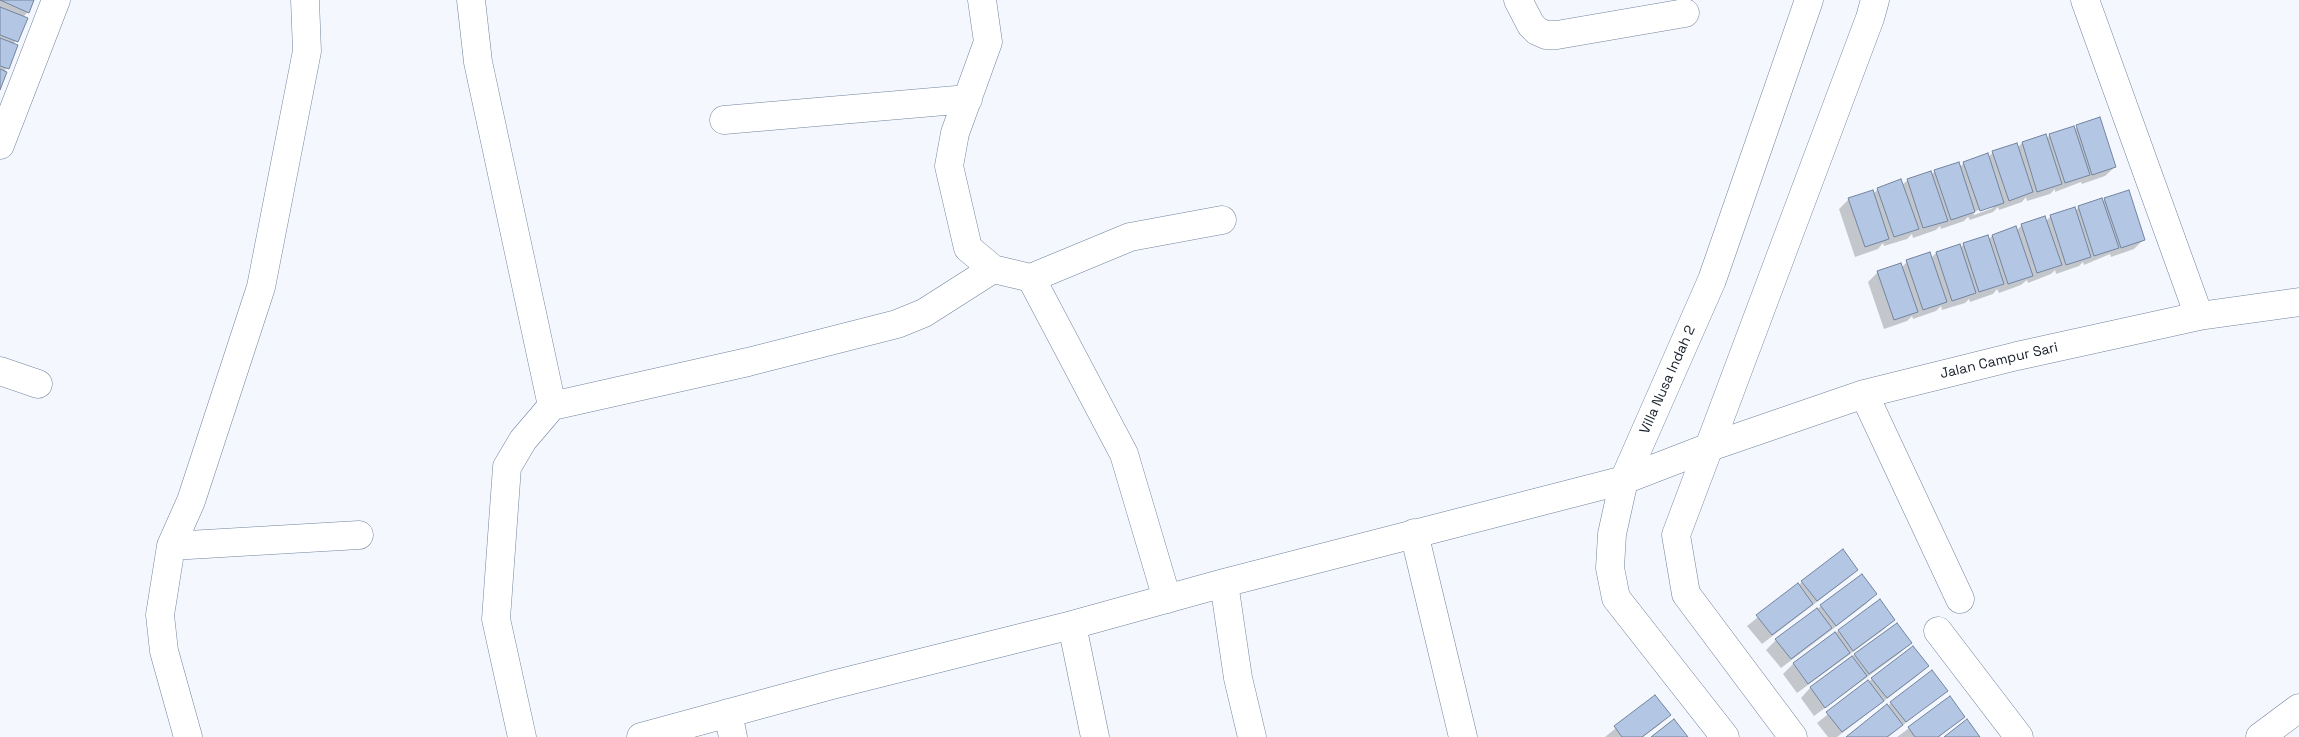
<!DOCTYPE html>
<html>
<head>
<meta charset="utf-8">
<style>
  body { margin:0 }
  canvas { display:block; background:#f4f8fe }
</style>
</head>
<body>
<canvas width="2299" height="737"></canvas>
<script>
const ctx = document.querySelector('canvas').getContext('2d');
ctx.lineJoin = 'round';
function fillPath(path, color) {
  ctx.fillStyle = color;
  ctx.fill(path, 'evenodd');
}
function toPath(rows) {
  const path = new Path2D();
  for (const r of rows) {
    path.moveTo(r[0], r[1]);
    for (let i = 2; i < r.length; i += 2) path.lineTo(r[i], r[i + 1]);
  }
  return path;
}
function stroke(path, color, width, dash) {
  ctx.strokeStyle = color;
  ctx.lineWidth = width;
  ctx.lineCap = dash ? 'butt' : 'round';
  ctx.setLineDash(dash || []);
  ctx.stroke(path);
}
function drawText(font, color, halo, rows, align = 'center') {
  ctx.font = font + ' "Space Grotesk",sans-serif';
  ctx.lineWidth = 4;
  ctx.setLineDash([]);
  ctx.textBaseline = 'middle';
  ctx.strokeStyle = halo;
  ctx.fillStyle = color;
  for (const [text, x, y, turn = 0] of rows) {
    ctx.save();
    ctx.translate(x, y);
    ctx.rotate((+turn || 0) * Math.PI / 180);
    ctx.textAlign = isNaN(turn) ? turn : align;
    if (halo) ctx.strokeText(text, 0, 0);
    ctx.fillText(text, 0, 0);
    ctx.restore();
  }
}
fillPath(toPath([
  [0,0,33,0,28,12,23,17,0,86],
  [2099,119,2115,167,2105,176,2082,184,2081,182,2055,192,2055,189,2050,194,2027,201,2026,197,2022,202,1999,210,1998,207,1993,212,1970,220,1968,217,1964,221,1941,229,1940,226,1936,230,1913,238,1912,234,1907,239,1884,246,1883,243,1878,249,1855,257,1839,209,1849,199,1873,194,1878,189,1902,185,1908,180,1931,175,1935,171,1960,167,1964,163,1988,158,1993,152,2017,148,2022,143,2045,136,2046,139,2050,135,2074,129],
  [1993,205,1993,208,1974,215,1973,212],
  [2105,199,2144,239,2134,249,2111,257,2110,254,2084,265,2083,262,2079,266,2056,274,2055,270,2051,274,2028,283,2027,280,2021,285,1999,293,1997,289,1993,294,1970,302,1969,299,1965,303,1942,310,1941,306,1936,311,1913,319,1912,316,1907,321,1884,329,1868,282,1878,272,1902,267,1907,262,1931,258,1936,253,1960,248,1964,244,1988,240,1992,236,2017,230,2022,225,2046,221,2051,216,2075,211,2079,207,2102,202],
  [1857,570,1847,579,1762,644,1747,626,1802,582],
  [1862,575,1876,594,1866,604,1781,668,1766,650,1776,640],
  [1879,601,1893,620,1883,630,1797,693,1783,674,1793,664],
  [1910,643,1900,653,1814,716,1801,698,1810,688,1855,654],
  [1927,666,1917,676,1837,737,1828,737,1817,723,1872,679],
  [1946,691,1888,737,1846,737,1891,703],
  [1655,696,1669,715,1659,725,1643,737,1605,737],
  [1950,698,1963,717,1939,737,1897,737]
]), '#0003');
const building = toPath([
  [0,0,34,0,29,13,0,0],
  [0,7,28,18,18,42,0,35,0,7],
  [0,38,18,45,9,69,0,66,0,38],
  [0,69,7,72,0,90,0,69],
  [2100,117,2116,167,2092,175,2076,125,2100,117],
  [2074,126,2090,175,2065,183,2049,134,2074,126],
  [2046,134,2062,184,2037,192,2022,142,2046,134],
  [2017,143,2033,192,2009,201,1992,151,2017,143],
  [1988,153,2004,203,1980,211,1963,162,1988,153],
  [1959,162,1975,212,1951,220,1934,170,1959,162],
  [1931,171,1948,221,1923,228,1907,179,1931,171],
  [1901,179,1919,229,1894,237,1877,188,1901,179],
  [1873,190,1889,239,1865,247,1848,198,1873,190],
  [2129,190,2145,240,2121,248,2104,198,2129,190],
  [2102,198,2119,248,2094,256,2078,206,2102,198],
  [2075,207,2091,257,2066,265,2050,215,2075,207],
  [2045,216,2062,265,2037,273,2021,224,2045,216],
  [2016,226,2033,276,2008,284,1992,235,2016,226],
  [1988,235,2004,284,1979,292,1963,243,1988,235],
  [1960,244,1976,293,1952,301,1936,252,1960,244],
  [1930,252,1947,302,1923,310,1906,260,1930,252],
  [1901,263,1918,312,1894,320,1877,271,1901,263],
  [1843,549,1858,570,1817,601,1801,581,1843,549],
  [1862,574,1877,594,1836,626,1820,605,1862,574],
  [1798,583,1813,604,1772,635,1756,615,1798,583],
  [1880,599,1895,620,1853,651,1838,630,1880,599],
  [1817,608,1832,628,1791,659,1775,639,1817,608],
  [1897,623,1912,643,1869,674,1854,654,1897,623],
  [1835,632,1850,653,1808,684,1793,663,1835,632],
  [1913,646,1929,666,1887,698,1871,678,1913,646],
  [1852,656,1867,676,1825,708,1810,687,1852,656],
  [1932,670,1948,691,1906,722,1890,702,1932,670],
  [1868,680,1884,701,1842,732,1826,712,1868,680],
  [1655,695,1671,715,1642,737,1622,737,1614,726,1655,695],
  [1950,696,1965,717,1938,737,1915,737,1908,727,1950,696],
  [1887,704,1903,725,1887,737,1846,737,1887,704],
  [1674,719,1688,737,1651,737,1674,719],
  [1967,719,1980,737,1944,737,1967,719]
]);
fillPath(building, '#b3c6e3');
stroke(building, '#72849f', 1);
const minor = toPath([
  [471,0,478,62,552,406],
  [982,0,988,42,955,133,949,166,968,248,993,269,1031,278,1124,454,1167,599],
  [1518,0,1531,25,1537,31,1546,35,1557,35,1685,13],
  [2085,0,2199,316],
  [724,120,968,99],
  [0,145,56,0],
  [1031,278,1130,237,1222,220],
  [0,371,38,384],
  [1864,394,1960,599],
  [1414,533,1463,737],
  [171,546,359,535],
  [1224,583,1238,678,1252,737],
  [1072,625,1095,737],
  [1938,631,2019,737],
  [728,713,733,737],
  [188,737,164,651,160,615,171,546,191,501,261,287,307,51,305,0],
  [522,737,496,619,507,467,523,440,552,406,748,362,897,324,924,313,993,269],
  [641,737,832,685,1072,625,1224,583,1624,480,1707,448,1864,394,2017,356,2199,316,2299,302],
  [2260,737,2299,708]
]);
const tertiary = toPath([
  [1725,737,1616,598,1610,568,1612,534,1624,480,1712,280,1809,0],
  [1793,737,1686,594,1676,535,1870,18,1875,0]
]);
stroke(minor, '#71839e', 29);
stroke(tertiary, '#71839e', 29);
stroke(minor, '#fff', 28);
stroke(tertiary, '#fff', 28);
drawText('14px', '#181f2a', '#fff', [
  ["Jalan Campur Sari",1999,361,-13],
  ["Villa Nusa Indah 2",1668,380,-66]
]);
</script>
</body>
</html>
